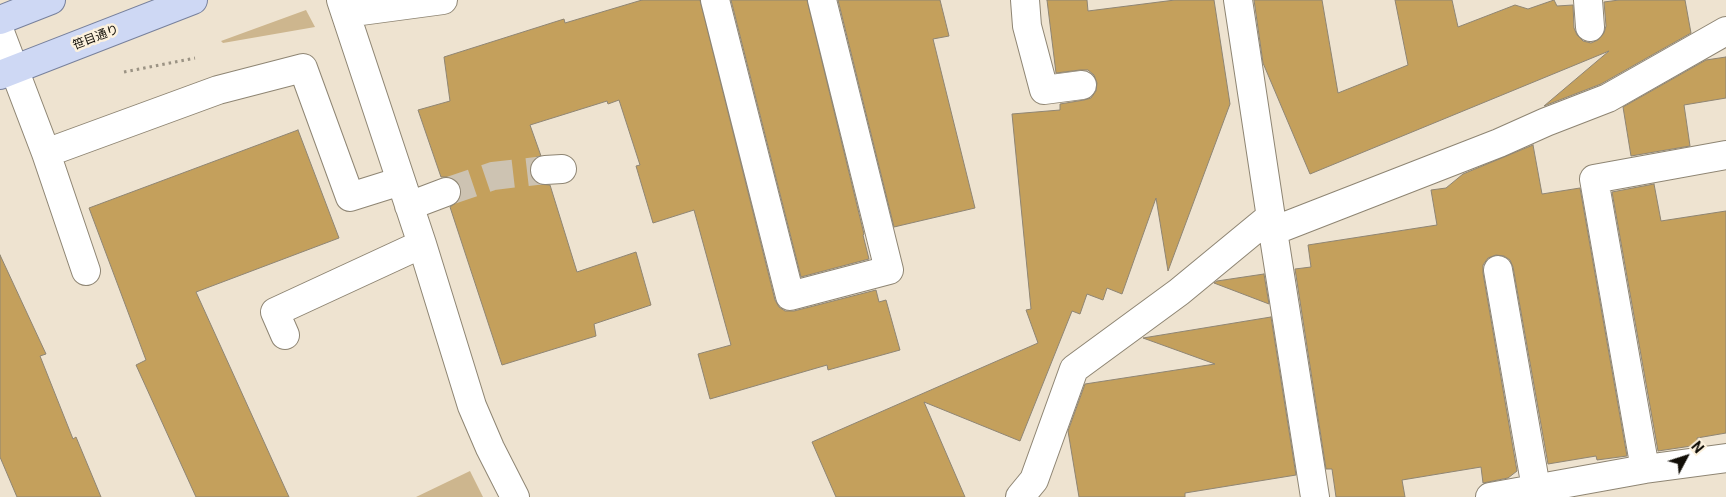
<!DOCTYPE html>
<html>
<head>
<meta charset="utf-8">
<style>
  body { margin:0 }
  #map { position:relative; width:1726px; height:497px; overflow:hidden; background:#eee3d0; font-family:Roboto,sans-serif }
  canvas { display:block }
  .north { position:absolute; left:1661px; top:432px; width:50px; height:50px; -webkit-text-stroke:4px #fcf1dd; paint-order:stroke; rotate:50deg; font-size:14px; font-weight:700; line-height:20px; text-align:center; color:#110e07 }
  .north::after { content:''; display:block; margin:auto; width:18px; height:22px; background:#110e07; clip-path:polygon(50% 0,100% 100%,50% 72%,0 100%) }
</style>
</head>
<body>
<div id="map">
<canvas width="1726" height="497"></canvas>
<div class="north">N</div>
</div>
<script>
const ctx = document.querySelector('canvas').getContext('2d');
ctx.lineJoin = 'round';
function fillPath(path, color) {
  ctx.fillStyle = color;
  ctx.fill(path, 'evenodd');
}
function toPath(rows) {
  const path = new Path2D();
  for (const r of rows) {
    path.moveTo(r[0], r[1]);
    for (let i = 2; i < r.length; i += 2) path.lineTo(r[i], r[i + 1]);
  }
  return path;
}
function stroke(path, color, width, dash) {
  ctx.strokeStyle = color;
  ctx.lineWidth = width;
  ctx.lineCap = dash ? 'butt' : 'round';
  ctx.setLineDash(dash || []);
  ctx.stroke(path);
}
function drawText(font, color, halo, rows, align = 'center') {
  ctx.font = font + ' Roboto,"Noto Sans JP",sans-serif';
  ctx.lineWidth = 5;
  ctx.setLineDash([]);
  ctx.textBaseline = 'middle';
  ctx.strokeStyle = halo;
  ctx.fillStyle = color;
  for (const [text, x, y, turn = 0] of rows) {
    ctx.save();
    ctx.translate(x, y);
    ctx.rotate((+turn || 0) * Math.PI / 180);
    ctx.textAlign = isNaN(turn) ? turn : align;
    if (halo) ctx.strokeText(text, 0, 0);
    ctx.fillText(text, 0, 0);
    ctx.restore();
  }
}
fillPath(toPath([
  [306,10,315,27,223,43,221,41],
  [470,471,483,497,416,497]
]), '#cdb68e');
const building = toPath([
  [642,0,700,0,775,300,779,307,785,311,794,311,876,290,879,302,886,300,900,350,828,370,827,365,710,399,698,354,731,345,694,210,653,223,636,166,640,165,619,100,608,104,607,101,530,125,541,156,536,157,531,163,530,171,532,178,538,184,550,185,577,272,636,252,651,305,594,324,596,336,502,365,450,207,458,201,461,194,461,187,455,180,448,177,441,177,418,110,450,101,444,57,564,19,565,23,642,0],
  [731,0,807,0,864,234,863,235,869,259,801,277,731,0],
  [838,0,940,0,949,36,933,39,975,208,894,227,838,0],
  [1047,0,1087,0,1088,11,1175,0,1214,0,1230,104,1168,271,1156,198,1122,294,1107,288,1103,300,1087,294,1080,314,1072,311,1020,441,924,402,965,497,836,497,812,442,1038,343,1026,310,1031,309,1012,114,1060,110,1060,104,1084,100,1091,98,1096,91,1097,83,1094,75,1088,70,1080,70,1056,73,1047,0],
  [1254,0,1322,0,1338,93,1408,65,1395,0,1452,0,1458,27,1515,5,1528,9,1554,0,1557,6,1573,5,1574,28,1577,35,1583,41,1591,43,1598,40,1604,33,1606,26,1604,2,1619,0,1685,0,1691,33,1601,84,1544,106,1609,51,1310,174,1263,63,1254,0],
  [1726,57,1726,98,1684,105,1690,146,1631,156,1623,107,1706,60,1726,57],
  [298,130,339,238,196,292,289,497,196,497,136,365,146,360,89,208,298,130],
  [1533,145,1542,194,1580,188,1627,456,1597,460,1596,456,1548,464,1513,267,1510,260,1504,256,1496,255,1488,258,1483,265,1483,273,1517,471,1508,478,1483,483,1481,467,1402,480,1405,497,1336,497,1332,469,1326,469,1295,269,1311,267,1308,245,1437,225,1431,190,1446,188,1463,174,1533,145],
  [1654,184,1661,221,1726,211,1726,433,1697,438,1698,445,1658,451,1612,192,1654,184],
  [0,255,46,354,40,356,73,439,76,437,101,497,17,497,0,457,0,255],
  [1264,274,1269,304,1214,283,1217,281,1264,274],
  [1271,317,1296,475,1185,493,1185,497,1079,497,1068,431,1085,384,1215,364,1143,338,1271,317]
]);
fillPath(building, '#c4a05c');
stroke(building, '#8f8573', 1);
stroke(toPath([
  [446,192,493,176,545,170]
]), '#cdc3b2', 28, [28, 14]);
const minor = toPath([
  [341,0,422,244,472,406,490,448,515,497],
  [715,0,790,296,889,270,822,0],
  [1025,0,1027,26,1044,90,1082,85],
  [1238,0,1273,231,1315,497],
  [1588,0,1590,27],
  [346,13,443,0],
  [0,32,46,153,86,271],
  [46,153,218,90,303,68,350,197,401,181],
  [545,170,562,169],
  [409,206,446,192],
  [1273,231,1499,143,1546,122,1608,98,1726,31],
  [1498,270,1536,488],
  [285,335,275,312,422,244],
  [1645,469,1594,179,1726,155],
  [1020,497,1034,480,1074,369,1179,292,1270,217],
  [1490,497,1645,469,1726,458]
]);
const major = toPath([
  [0,20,51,0],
  [0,75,193,0]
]);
stroke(minor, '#8e8573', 30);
stroke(major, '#77809c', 30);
stroke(toPath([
  [124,72,195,58]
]), '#9b9384', 3, [2.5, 4]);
stroke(minor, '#fff', 28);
stroke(major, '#ced8f4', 28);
drawText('12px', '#110e07', '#fcf1dd', [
  ["笹目通り",96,38,-21]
]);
</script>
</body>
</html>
